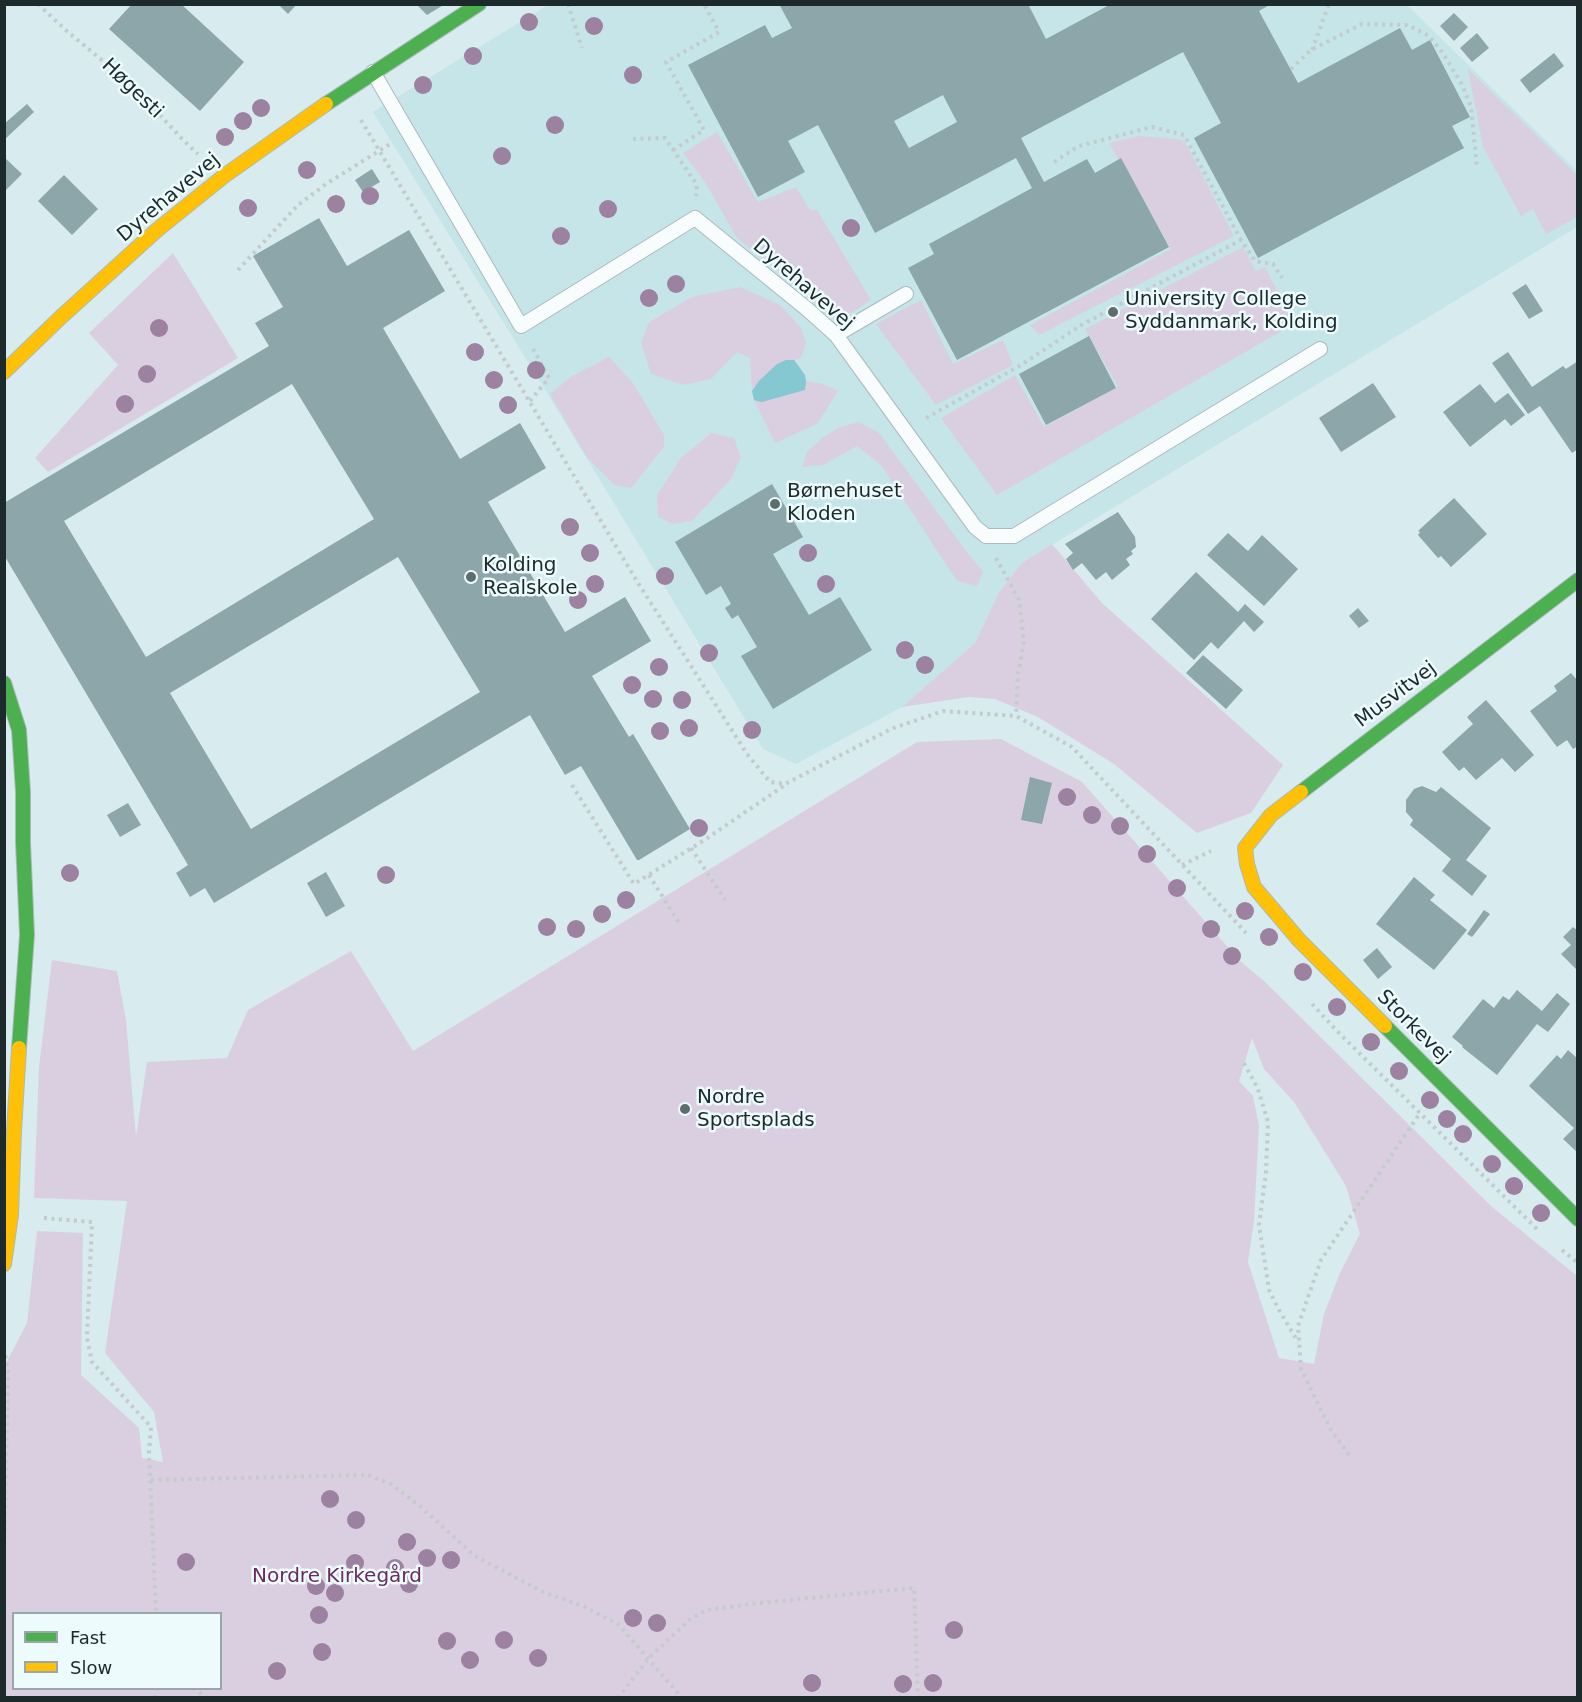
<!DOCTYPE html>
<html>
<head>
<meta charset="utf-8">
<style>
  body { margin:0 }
  #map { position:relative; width:1582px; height:1702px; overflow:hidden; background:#d8ebee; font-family:"DejaVu Sans",sans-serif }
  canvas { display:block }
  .frame { position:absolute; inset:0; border:6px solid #1c2a2b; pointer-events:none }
  .legend { position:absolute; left:12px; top:1612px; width:210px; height:78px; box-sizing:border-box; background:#edfbfd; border:2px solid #99a7a9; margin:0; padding:8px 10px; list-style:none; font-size:18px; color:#1c2a2b }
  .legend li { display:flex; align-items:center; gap:12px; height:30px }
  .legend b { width:30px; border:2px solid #99a7a9 }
</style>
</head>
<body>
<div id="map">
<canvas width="1582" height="1702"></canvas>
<div class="frame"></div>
<ul class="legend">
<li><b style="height:8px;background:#4caf50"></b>Fast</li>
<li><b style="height:8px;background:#ffc107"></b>Slow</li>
</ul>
</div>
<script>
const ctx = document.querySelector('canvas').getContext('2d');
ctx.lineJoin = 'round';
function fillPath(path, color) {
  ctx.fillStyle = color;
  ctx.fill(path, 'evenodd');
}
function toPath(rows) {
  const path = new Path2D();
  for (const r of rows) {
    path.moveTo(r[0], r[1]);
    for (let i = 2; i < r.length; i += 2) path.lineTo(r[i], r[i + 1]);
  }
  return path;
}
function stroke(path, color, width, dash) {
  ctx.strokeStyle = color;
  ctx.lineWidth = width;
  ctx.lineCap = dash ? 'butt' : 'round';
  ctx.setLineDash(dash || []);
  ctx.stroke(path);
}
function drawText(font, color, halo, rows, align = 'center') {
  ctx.font = font + ' "DejaVu Sans",sans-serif';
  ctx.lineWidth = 5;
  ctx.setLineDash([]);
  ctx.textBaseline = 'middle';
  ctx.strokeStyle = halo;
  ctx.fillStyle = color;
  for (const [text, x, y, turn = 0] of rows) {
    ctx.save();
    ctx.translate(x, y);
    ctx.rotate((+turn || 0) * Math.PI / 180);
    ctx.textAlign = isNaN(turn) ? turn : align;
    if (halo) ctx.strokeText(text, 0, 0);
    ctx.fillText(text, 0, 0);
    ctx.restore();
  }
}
fillPath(toPath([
  [548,5,1407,5,1577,171,1577,227,1022,563,999,592,975,643,902,707,796,764,763,749,541,383,373,112]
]), '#c5e5e9');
fillPath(toPath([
  [1468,69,1577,175,1577,217,1546,234,1533,209,1521,216,1483,147],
  [717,132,758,202,796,187,810,210,817,210,871,300,840,320,737,238,705,182,683,153],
  [1140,136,1177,139,1185,142,1234,236,1039,335,1030,325,1171,249,1109,143],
  [1243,247,1256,271,1265,267,1294,324,997,495,941,418,1015,375,1044,427,1118,387,1085,329],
  [173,253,238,358,48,472,35,458,118,365,89,333],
  [740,287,780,305,801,328,806,343,801,358,795,360,805,375,806,381,823,384,838,391,817,424,775,443,754,400,752,391,750,358,737,352,711,379,683,385,651,374,641,343,649,322,692,297],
  [921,300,953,364,1003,340,1013,365,936,405,876,324],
  [609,357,633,383,664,435,664,447,631,488,614,485,586,456,550,394,572,376],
  [858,422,879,433,966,551,983,572,977,586,957,581,881,465,857,446,823,465,802,467,807,452,822,438,838,428],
  [711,433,734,438,741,457,731,479,692,521,673,524,658,517,657,495,681,458],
  [1052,544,1102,603,1283,765,1251,813,1197,833,1114,764,1038,717,995,699,969,697,902,707,975,643,999,592,1022,563],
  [1001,739,1082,782,1241,962,1264,981,1491,1206,1577,1276,1577,1697,5,1697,4,1367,27,1323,37,1231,83,1233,81,1375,139,1428,142,1458,163,1462,154,1412,105,1353,127,1201,34,1198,39,1067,52,960,117,971,126,1020,136,1137,147,1062,227,1058,248,1010,351,951,413,1051,917,742],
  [1252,1038,1264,1069,1294,1102,1346,1186,1360,1234,1340,1273,1324,1314,1314,1364,1279,1358,1248,1262,1254,1220,1259,1126,1253,1096,1239,1081],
  [14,1614,220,1614,220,1688,14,1688]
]), '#dacfe0');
fillPath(toPath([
  [786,360,794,360,805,375,806,381,805,390,762,402,754,400,752,391,759,381,777,364]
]), '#85c8d1');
fillPath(toPath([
  [132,4,181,4,244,62,200,111,109,29],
  [278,4,297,4,288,14],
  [416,4,445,4,427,15],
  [779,4,1028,4,1046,39,1111,4,1271,4,1259,11,1298,83,1400,28,1412,50,1430,40,1470,117,1452,126,1464,148,1258,258,1194,138,1221,123,1183,52,1021,138,1044,182,1087,159,1095,173,1121,158,1169,247,957,360,908,268,934,254,929,244,1032,188,1016,158,875,233,818,125,788,141,805,172,758,197,688,65,765,25,772,38,792,28],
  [943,95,957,122,909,148,894,121],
  [1454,13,1468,27,1454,41,1440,26],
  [1477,33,1489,48,1472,62,1460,48],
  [1554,53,1564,66,1530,93,1520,80],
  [27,104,34,112,4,140,4,124],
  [4,157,22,174,4,192],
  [372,169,380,182,363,192,355,180],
  [64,175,98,209,72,235,38,201],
  [319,218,347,266,409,230,445,291,383,328,460,459,520,423,546,468,488,502,565,632,625,597,651,641,592,676,629,737,633,734,690,829,639,860,637,860,581,766,565,775,530,715,214,903,205,888,190,897,176,873,188,865,4,555,4,503,269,346,255,323,283,307,253,256],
  [292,384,374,519,146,657,64,521],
  [398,557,480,692,251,829,170,693],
  [1526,284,1543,311,1529,319,1512,293],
  [1089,336,1116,388,1046,425,1019,374],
  [1508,352,1532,387,1563,366,1566,369,1578,361,1578,449,1572,453,1540,406,1528,414,1492,363],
  [1373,383,1396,417,1341,452,1319,418],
  [1480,384,1495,403,1508,393,1525,415,1511,426,1505,419,1470,447,1443,412],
  [772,484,803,537,773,554,809,615,840,597,872,650,773,709,741,656,757,647,738,615,732,619,725,608,731,604,721,586,706,595,675,542],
  [1454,498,1487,534,1451,567,1441,556,1438,558,1418,535,1420,532,1418,531],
  [1118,512,1135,537,1136,547,1131,551,1133,554,1126,559,1130,565,1112,580,1106,572,1096,580,1082,563,1073,570,1066,559,1073,553,1065,544],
  [1228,533,1248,551,1262,535,1298,569,1264,606,1207,555],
  [1196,572,1238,612,1245,604,1264,622,1254,632,1244,621,1218,649,1211,642,1194,660,1151,619],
  [1358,608,1369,621,1359,628,1349,616],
  [1203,655,1243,690,1226,709,1186,673],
  [1571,673,1578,681,1578,746,1573,749,1567,740,1557,747,1530,711,1557,691,1554,686],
  [1486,700,1534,755,1515,772,1502,758,1476,780,1464,767,1459,771,1442,752,1473,724,1467,717],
  [1030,777,1052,783,1042,824,1021,820],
  [1422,786,1436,792,1441,787,1491,828,1466,860,1487,876,1472,896,1442,871,1451,859,1410,825,1413,820,1406,812,1406,800,1414,789],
  [128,803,141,825,120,837,107,815],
  [326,872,345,906,326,917,307,883],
  [1414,877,1435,895,1430,900,1467,930,1434,970,1376,924],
  [1484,910,1490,914,1472,937,1467,934],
  [1573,927,1578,931,1578,971,1561,954,1571,945,1563,937],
  [1377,948,1392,967,1378,979,1363,960],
  [1517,990,1542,1011,1557,993,1570,1004,1548,1032,1537,1024,1497,1075,1462,1047,1463,1046,1452,1037,1483,999,1494,1008,1503,996,1509,1000],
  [1568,1050,1578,1059,1578,1153,1563,1139,1574,1128,1529,1086,1557,1055,1561,1059]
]), '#8ca6aa');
const lane = toPath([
  [373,72,521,326,695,218,807,309,836,335,975,527,986,536,1014,536,1320,349],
  [836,335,906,294]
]);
const fast = toPath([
  [326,104,479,4],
  [4,683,19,730,23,792,23,842,27,935,19,1048],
  [1301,792,1578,580],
  [1385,1026,1578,1219]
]);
const slow = toPath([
  [4,372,61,317,157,230,224,176,326,104],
  [1301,792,1271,815,1245,848,1247,864,1254,887,1299,940,1385,1026],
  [4,1264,11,1215,14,1131,19,1048]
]);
stroke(lane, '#abbbbd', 16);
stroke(fast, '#abbbbd', 16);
stroke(slow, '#abbbbd', 16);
stroke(toPath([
  [38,4,69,33,131,84,183,140,198,154],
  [568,4,582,48],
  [1312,50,1329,4],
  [1291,69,1311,50,1362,24,1408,25,1429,36,1442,52,1460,81,1471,106,1477,169],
  [361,120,635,578,747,754,770,782,785,784,891,729,943,711,1016,716,1072,747,1246,933],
  [633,139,665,138,697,185,696,196],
  [673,150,704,130,666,62,719,32,704,4],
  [1054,162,1079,146,1152,127,1184,135,1241,240],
  [238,270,298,205,326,184,390,144],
  [530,401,549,378,532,347],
  [926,418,1021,365,1083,324,1241,240,1255,261,1273,264,1282,278],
  [996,558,1019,600,1024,642,1018,674,1016,716],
  [572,785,634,884,706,839,785,785],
  [691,848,725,900],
  [1182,865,1211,851],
  [649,875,681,926],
  [1312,1004,1337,1031,1538,1230],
  [1244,1063,1258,1089,1268,1122,1266,1172,1259,1225,1269,1290,1279,1310,1298,1342],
  [44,1218,92,1222,87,1338,92,1362,151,1427,149,1452,156,1614],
  [1562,1250,1578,1263],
  [4,1348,8,1371,4,1568],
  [1349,1455,1331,1430,1301,1369,1298,1326,1321,1260,1420,1113],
  [151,1480,368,1475,391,1484,421,1507,475,1556,545,1593,583,1606,618,1624,682,1698],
  [193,1688,207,1698],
  [155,1698,157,1688],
  [618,1698,648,1659,689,1620,706,1610,759,1603,914,1588,918,1698]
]), '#c4cbcc', 4, [3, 4.5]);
stroke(lane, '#f9fcfc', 14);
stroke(fast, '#4caf50', 14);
stroke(slow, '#ffc107', 14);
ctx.fillStyle = '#9c81a1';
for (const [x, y] of [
  [529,22],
  [594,26],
  [473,56],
  [633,75],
  [423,85],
  [261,108],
  [243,121],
  [555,125],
  [225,137],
  [502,156],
  [307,170],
  [370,196],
  [336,204],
  [248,208],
  [608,209],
  [851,228],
  [561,236],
  [676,284],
  [649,298],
  [159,328],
  [475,352],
  [536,370],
  [147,374],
  [494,380],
  [125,404],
  [508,405],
  [570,527],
  [590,553],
  [808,553],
  [665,576],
  [595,584],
  [826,584],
  [578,600],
  [905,650],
  [709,653],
  [925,665],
  [659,667],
  [632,685],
  [653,699],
  [682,700],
  [689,728],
  [752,730],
  [660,731],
  [1067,797],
  [1092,815],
  [1120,826],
  [699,828],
  [1147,854],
  [70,873],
  [386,875],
  [1177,888],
  [626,900],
  [1245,911],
  [602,914],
  [547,927],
  [576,929],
  [1211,929],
  [1269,937],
  [1232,956],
  [1303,972],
  [1337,1007],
  [1371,1042],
  [1399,1071],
  [1430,1100],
  [1447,1119],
  [1463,1134],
  [1492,1164],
  [1514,1186],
  [1541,1213],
  [330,1499],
  [356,1520],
  [407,1542],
  [427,1558],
  [451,1560],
  [186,1562],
  [355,1563],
  [395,1568],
  [409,1584],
  [316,1586],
  [335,1593],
  [319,1615],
  [633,1618],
  [657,1623],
  [954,1630],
  [504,1640],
  [447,1641],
  [322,1652],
  [538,1658],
  [470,1660],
  [277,1671],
  [812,1683],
  [933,1683],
  [903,1684]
]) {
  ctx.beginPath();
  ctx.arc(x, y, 9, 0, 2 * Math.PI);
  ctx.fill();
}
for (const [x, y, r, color] of [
  [1113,312,6,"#5e6e6f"],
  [775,504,6,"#5e6e6f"],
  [471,577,6,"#5e6e6f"],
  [685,1109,6,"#5e6e6f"]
]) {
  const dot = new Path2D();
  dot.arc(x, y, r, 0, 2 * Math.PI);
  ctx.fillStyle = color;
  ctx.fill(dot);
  stroke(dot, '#edfbfd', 2);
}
drawText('20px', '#1c2a2b', '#edfbfd', [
  ["Høgesti",132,89,44],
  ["Dyrehavevej",169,198,-40],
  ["Dyrehavevej",803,285,41],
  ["Musvitvej",1396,695,-37],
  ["Storkevej",1413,1027,45]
]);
drawText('20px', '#1c2a2b', '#edfbfd', [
  ["University College",1125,300],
  ["Syddanmark, Kolding",1125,323],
  ["Børnehuset",787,492],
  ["Kloden",787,515],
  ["Kolding",483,566],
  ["Realskole",483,589],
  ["Nordre",697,1098],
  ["Sportsplads",697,1121]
], 'left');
drawText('20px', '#6a2b62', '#edfbfd', [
  ["Nordre Kirkegård",337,1577]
]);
</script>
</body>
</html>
